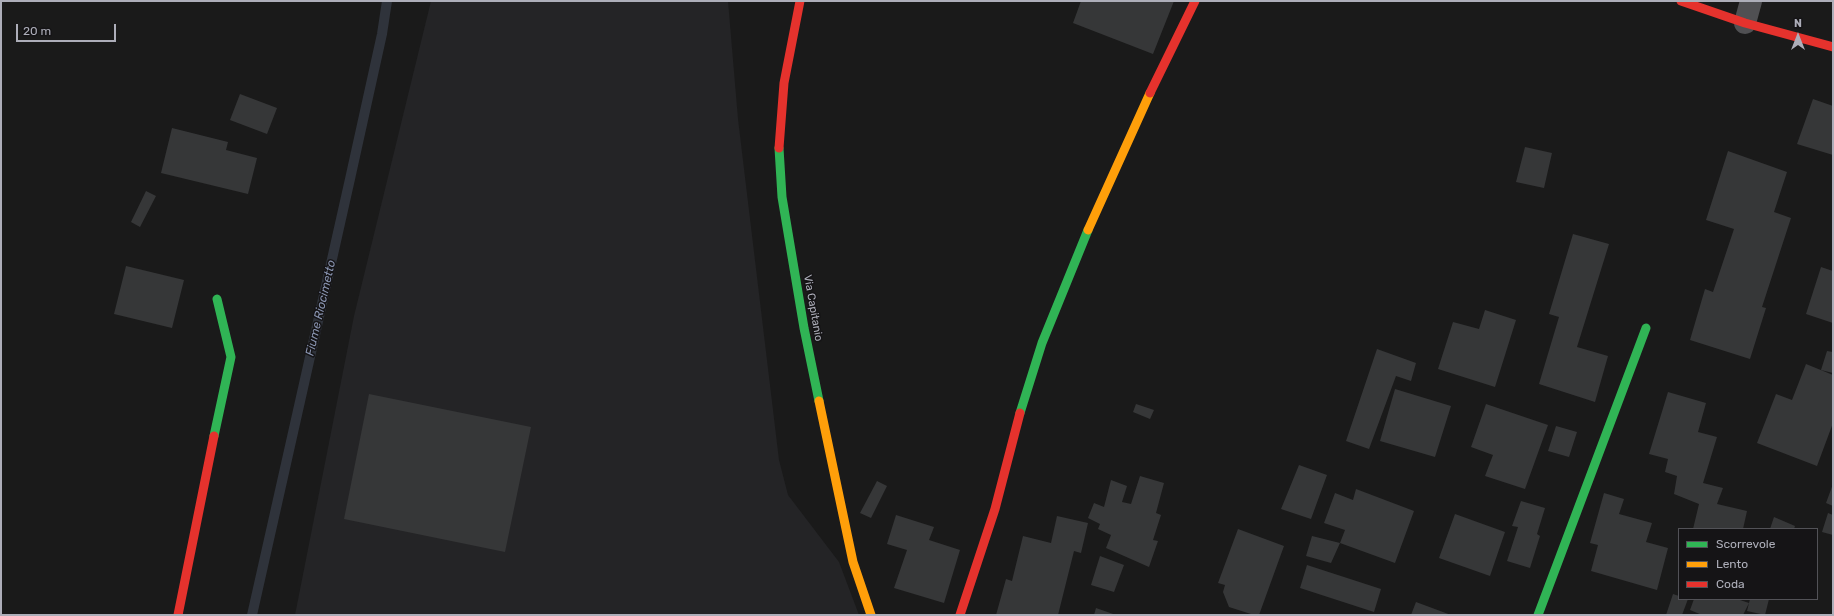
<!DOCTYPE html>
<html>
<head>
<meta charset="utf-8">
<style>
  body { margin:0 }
  #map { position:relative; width:1834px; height:616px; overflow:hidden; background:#1a1a1a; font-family:Rubik,sans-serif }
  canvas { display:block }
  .frame { position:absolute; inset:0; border:2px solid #adaeb9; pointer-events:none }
  .legend { position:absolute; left:1678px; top:528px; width:140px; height:72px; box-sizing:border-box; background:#151416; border:1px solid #525257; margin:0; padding:5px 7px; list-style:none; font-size:12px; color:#adaeb9 }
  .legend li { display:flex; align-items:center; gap:8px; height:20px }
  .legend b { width:20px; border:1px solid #525257 }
  .north { position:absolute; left:1778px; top:16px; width:40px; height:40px; -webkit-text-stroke:3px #151416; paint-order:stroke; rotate:0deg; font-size:11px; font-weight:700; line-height:16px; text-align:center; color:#adaeb9 }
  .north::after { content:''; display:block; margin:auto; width:14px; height:18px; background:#adaeb9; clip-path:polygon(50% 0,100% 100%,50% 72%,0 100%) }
  .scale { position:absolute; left:16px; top:24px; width:100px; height:18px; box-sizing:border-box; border:2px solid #adaeb9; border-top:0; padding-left:5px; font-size:12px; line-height:14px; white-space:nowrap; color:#adaeb9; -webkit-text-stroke:3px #151416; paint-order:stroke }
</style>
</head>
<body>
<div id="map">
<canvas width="1834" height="616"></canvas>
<div class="frame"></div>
<ul class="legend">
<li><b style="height:5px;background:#30b455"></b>Scorrevole</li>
<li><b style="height:5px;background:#ff9f0a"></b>Lento</li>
<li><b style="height:5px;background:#e5322d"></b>Coda</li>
</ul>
<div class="north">N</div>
<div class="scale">20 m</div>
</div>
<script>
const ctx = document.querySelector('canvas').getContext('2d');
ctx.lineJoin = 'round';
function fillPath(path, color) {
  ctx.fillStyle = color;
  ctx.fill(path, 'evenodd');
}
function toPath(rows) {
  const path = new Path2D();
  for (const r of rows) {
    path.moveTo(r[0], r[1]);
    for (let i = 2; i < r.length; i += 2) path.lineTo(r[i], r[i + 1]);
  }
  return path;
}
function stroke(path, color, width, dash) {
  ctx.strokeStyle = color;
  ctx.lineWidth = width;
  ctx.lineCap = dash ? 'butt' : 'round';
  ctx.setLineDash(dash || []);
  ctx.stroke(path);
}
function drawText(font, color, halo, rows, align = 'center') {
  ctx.font = font + ' Rubik,sans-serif';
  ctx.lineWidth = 3;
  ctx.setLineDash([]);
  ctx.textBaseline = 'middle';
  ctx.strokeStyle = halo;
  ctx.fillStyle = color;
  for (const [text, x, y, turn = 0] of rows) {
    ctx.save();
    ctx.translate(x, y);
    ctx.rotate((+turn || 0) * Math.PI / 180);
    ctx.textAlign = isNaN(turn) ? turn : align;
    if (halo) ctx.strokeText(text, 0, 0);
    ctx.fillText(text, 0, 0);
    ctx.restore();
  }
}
fillPath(toPath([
  [431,1,728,1,738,119,779,460,788,495,839,562,859,615,295,615,354,316]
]), '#242426');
stroke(toPath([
  [252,615,350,179,382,34,387,1]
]), '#2f333b', 10);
fillPath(toPath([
  [1081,1,1174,1,1153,54,1073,23],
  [240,94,277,108,267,134,230,120],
  [1813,99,1833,106,1833,155,1797,144],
  [172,128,228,142,226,150,257,158,248,194,161,173],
  [1525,147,1552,153,1544,188,1516,182],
  [1728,151,1787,172,1774,212,1791,218,1762,307,1766,308,1750,359,1690,340,1705,289,1713,292,1734,229,1706,220],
  [146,191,156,196,140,227,131,222],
  [1573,234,1609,244,1577,347,1608,356,1595,402,1539,384,1559,317,1549,314],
  [126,266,184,280,172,328,114,314],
  [1821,267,1833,271,1833,323,1806,314],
  [1485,310,1516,320,1495,387,1438,369,1453,322,1479,329],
  [1377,349,1416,363,1411,381,1396,376,1369,449,1346,441],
  [1827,351,1833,352,1833,373,1821,370],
  [1806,364,1833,375,1833,423,1817,466,1757,443,1776,394,1792,400],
  [1395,389,1451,406,1435,457,1380,441],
  [1668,392,1706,403,1698,432,1717,437,1703,483,1723,488,1717,504,1747,511,1743,529,1693,529,1699,504,1674,494,1677,476,1665,472,1668,459,1649,454],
  [369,394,531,427,505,552,344,519],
  [1136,404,1154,410,1150,419,1133,412],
  [1486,404,1548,425,1525,489,1485,476,1493,455,1471,447],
  [1556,426,1577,432,1569,457,1548,451],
  [1299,465,1327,475,1311,519,1281,509],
  [1140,476,1164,483,1156,513,1161,515,1153,540,1158,541,1149,567,1106,548,1111,535,1098,529,1100,524,1088,518,1094,503,1104,507,1111,480,1127,486,1122,502,1131,504],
  [877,481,887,486,871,518,860,513],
  [1833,484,1833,506,1826,503],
  [1356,489,1414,511,1395,563,1340,543,1345,530,1324,523,1335,493,1353,500],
  [1604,493,1624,499,1619,514,1652,523,1646,542,1668,548,1657,590,1591,571,1598,545,1590,543],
  [1521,501,1545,508,1537,534,1540,536,1530,568,1507,561,1518,527,1512,526],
  [1828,513,1833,515,1833,535,1822,532],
  [1455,514,1505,532,1490,576,1439,558],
  [896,515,934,527,929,540,960,550,944,603,894,588,907,550,887,544],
  [1057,516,1088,523,1081,553,1074,551,1058,615,996,615,1006,579,1012,581,1023,536,1051,543],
  [1774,517,1795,526,1794,529,1770,529],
  [1238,529,1284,546,1259,615,1254,615,1229,607,1223,592,1225,585,1218,583],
  [1312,536,1340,543,1331,563,1306,556],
  [1100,556,1124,565,1114,592,1091,585],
  [1307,565,1381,589,1374,612,1300,588],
  [1673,594,1679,596,1679,599,1688,599,1682,615,1666,615],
  [1694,599,1737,599,1749,603,1743,615,1702,615,1690,610],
  [1750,599,1769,599,1765,615,1747,611],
  [1416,602,1451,615,1411,615],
  [1096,608,1116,615,1094,615]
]), '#363738');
stroke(toPath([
  [1745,23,1751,1]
]), '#505053', 22);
stroke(toPath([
  [779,148,782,197,804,328,819,401],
  [1020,413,1042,343,1088,230],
  [214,436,231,357,217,299],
  [1538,615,1646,328]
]), '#30b455', 9);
stroke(toPath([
  [1088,230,1150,93],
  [819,401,853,562,871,615]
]), '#ff9f0a', 9);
stroke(toPath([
  [1681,1,1745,23,1833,47],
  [1150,93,1195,1],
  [779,148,784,83,800,1],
  [178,615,214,436],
  [960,615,995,509,1020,413]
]), '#e5322d', 9);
drawText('11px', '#adaeb9', '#151416', [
  ["Via Capitanio",813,308,80]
]);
drawText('italic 12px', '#8994b0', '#151416', [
  ["Fiume Riocimetto",321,308,-77]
]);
</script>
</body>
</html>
